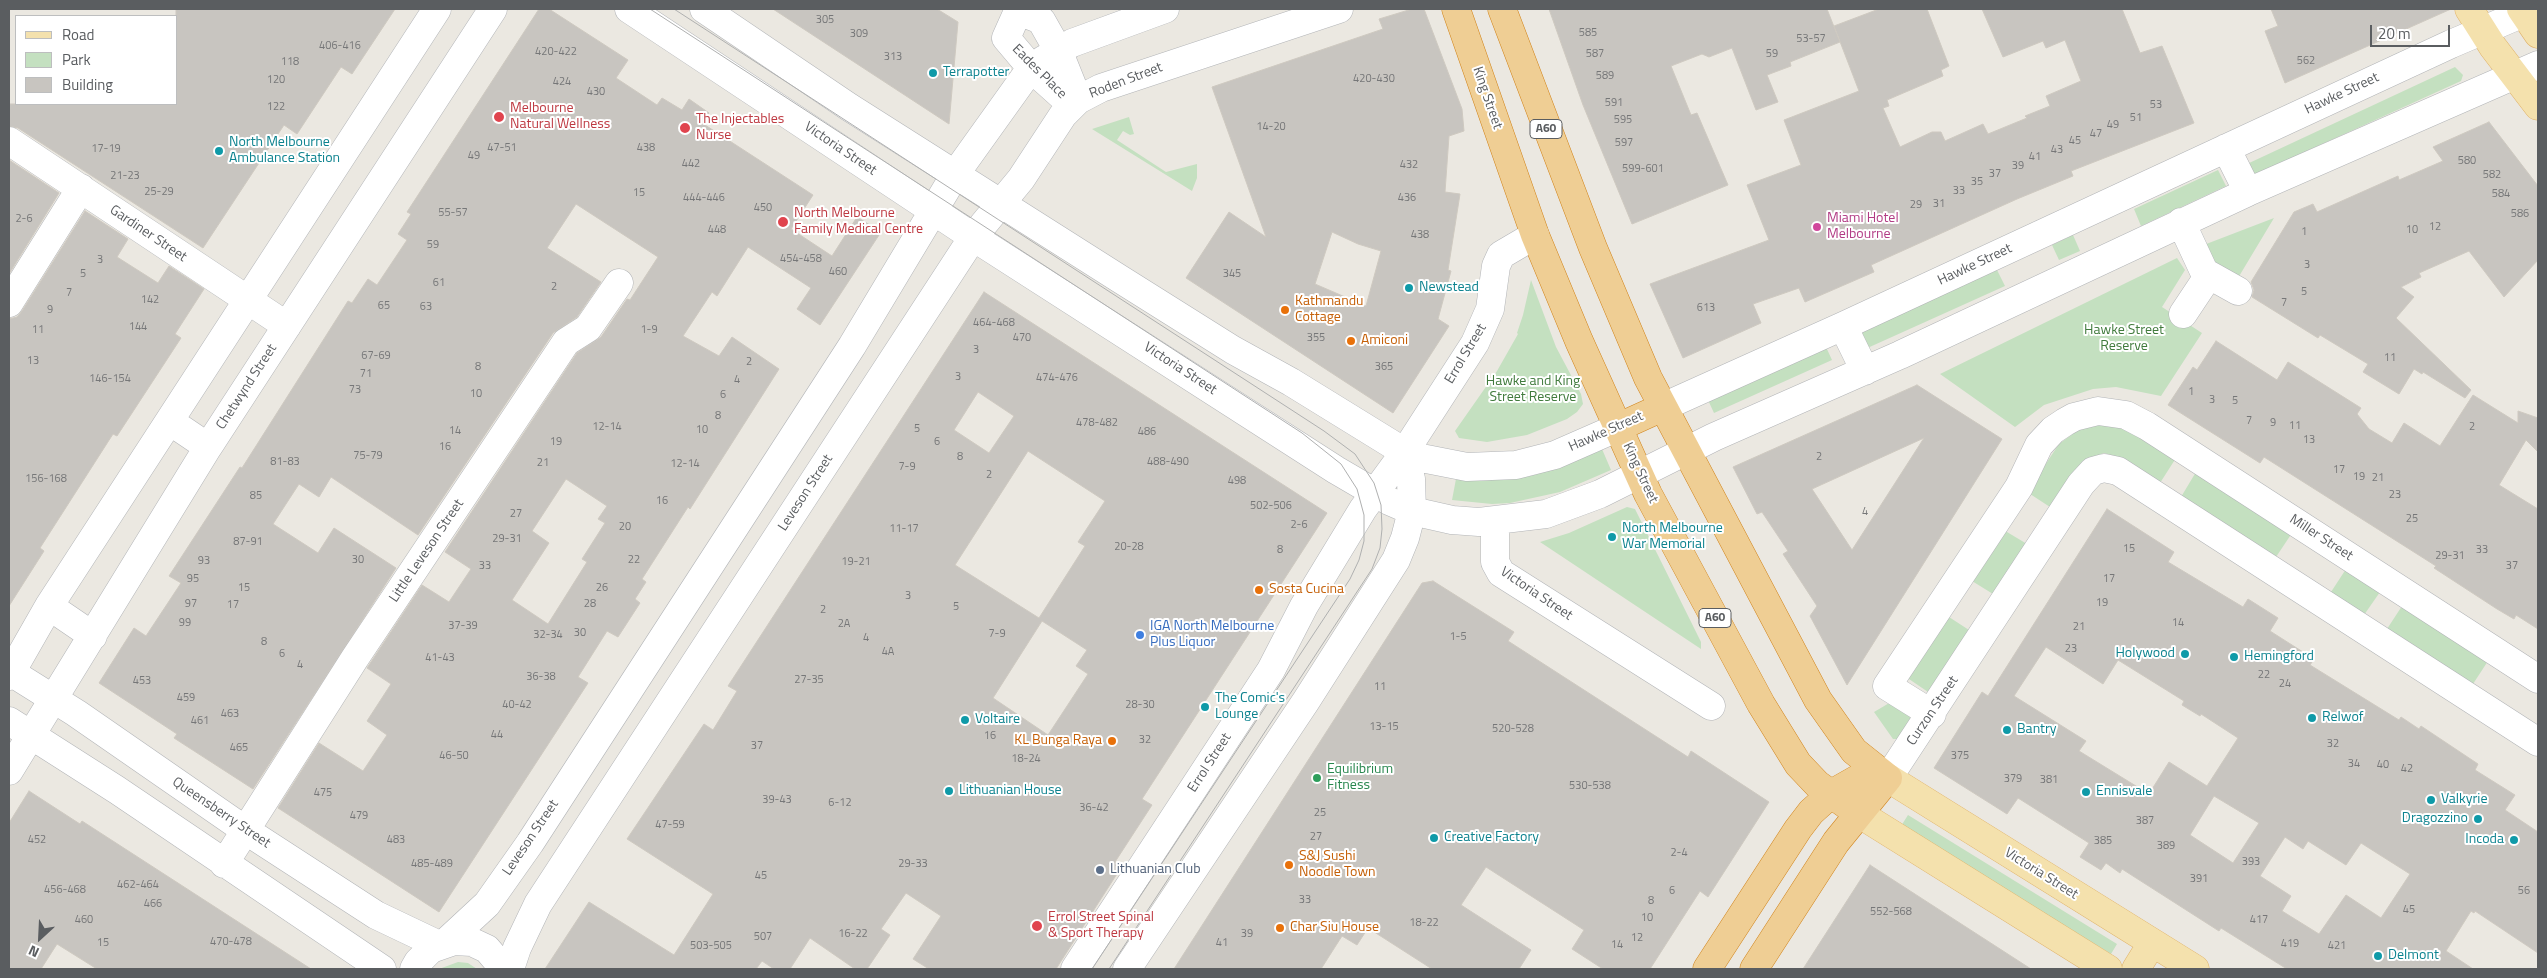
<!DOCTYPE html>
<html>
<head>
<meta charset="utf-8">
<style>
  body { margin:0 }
  #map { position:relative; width:2547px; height:978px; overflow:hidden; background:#ebe8e1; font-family:"Titillium Web",sans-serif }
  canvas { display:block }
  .frame { position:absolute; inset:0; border:10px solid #5a5d60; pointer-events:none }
  .legend { position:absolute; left:15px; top:15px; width:162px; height:90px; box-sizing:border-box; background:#fff; border:1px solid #bdbebf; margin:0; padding:6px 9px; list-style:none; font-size:15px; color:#5a5d60 }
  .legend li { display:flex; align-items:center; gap:10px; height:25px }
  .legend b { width:25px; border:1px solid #bdbebf }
  .north { position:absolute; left:15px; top:913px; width:50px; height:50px; -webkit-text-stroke:4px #fff; paint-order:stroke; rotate:205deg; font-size:14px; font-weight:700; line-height:20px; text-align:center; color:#5a5d60 }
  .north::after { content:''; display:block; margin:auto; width:18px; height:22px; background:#5a5d60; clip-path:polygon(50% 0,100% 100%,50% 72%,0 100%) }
  .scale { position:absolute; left:2370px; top:25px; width:80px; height:22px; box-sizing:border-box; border:2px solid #5a5d60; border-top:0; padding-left:6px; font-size:15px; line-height:18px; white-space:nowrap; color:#5a5d60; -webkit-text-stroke:4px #fff; paint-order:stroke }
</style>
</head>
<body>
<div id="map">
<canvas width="2547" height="978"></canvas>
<div class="frame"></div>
<ul class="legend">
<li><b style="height:6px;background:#f4e1ad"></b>Road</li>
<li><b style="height:14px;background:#c4e0c0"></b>Park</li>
<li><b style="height:14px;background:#c8c5c0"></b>Building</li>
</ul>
<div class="north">N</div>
<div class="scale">20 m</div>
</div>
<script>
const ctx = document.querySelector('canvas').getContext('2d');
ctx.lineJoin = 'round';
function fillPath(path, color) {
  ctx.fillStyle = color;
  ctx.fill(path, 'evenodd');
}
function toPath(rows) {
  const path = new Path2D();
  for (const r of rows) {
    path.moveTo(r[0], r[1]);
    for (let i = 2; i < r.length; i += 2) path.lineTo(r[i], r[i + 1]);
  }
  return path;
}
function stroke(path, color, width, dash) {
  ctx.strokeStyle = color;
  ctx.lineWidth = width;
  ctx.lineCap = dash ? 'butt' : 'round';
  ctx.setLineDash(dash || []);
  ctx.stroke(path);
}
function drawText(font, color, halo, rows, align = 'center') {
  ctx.font = font + ' "Titillium Web",sans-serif';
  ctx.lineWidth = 4;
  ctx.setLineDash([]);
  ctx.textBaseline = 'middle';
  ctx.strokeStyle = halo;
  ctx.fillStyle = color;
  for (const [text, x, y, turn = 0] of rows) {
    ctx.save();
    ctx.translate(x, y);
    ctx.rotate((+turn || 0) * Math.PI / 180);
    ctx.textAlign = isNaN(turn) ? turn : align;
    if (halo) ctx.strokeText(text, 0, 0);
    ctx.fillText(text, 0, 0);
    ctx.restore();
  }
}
fillPath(toPath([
  [2455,67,2463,75,2461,81,2252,176,2247,164],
  [1129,117,1134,134,1130,135,1123,131,1117,140,1166,172,1197,164,1197,178,1192,191,1092,129],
  [2218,170,2226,186,2141,226,2134,209],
  [2274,218,2235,283,2212,270,2201,246],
  [2073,235,2080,251,2059,260,2052,245],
  [2177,258,2185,270,2162,307,2202,333,2161,396,2116,387,2093,389,2044,405,2015,427,1940,374],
  [1997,270,2005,286,1863,350,1855,334],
  [1531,280,1556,347,1581,394,1583,404,1577,412,1567,419,1527,435,1487,442,1459,438,1455,431,1497,371,1518,334,1517,333,1523,315],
  [1826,347,1832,360,1714,413,1708,400],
  [2100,425,2123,427,2176,458,2160,483,2124,459,2104,453,2083,461,2050,507,2027,492,2059,444,2078,430],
  [1602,449,1611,470,1560,492,1510,503,1492,504,1452,500,1456,479,1479,481,1530,476,1553,469],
  [2196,472,2292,533,2276,557,2181,497],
  [1627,507,1635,509,1701,642,1701,649,1540,542,1569,533],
  [2002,529,2027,544,1993,594,1972,581],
  [2346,569,2380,592,2364,615,2331,592],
  [2402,606,2488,661,2473,684,2387,629],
  [1949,617,1969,630,1931,694,1906,677],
  [1891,702,1913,718,1899,739,1893,739,1874,712],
  [1908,815,2117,944,2111,954,1901,826],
  [458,962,468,963,477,969,439,969]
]), '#c4e0c0');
const building = toPath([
  [176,9,395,9,352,74,341,67,297,134,284,125,203,248,18,128,9,126,9,104,176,104,176,9],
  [539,9,549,9,628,60,616,78,657,105,662,98,682,110,689,99,709,113,702,123,813,195,791,229,832,256,857,217,881,232,820,325,797,309,811,288,748,247,717,296,712,292,683,336,719,356,732,337,779,369,690,509,688,507,642,579,646,582,635,599,640,603,618,637,607,631,578,677,588,683,439,912,278,808,319,743,363,771,387,735,367,721,391,684,367,668,422,585,449,602,471,569,445,552,577,353,601,337,627,299,630,300,658,257,576,204,547,248,601,282,577,317,553,333,418,535,331,477,319,497,299,484,273,524,318,553,334,528,396,568,253,789,174,738,177,734,99,683,134,628,146,636,181,583,169,576,240,467,242,468,348,301,352,303,368,279,377,285,407,240,398,234,411,214,407,212,539,9],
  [566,479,607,506,598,519,605,523,582,559,587,562,548,624,512,600,549,543,532,531,566,479],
  [773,9,937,9,958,22,949,124,773,9],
  [1412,9,1424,9,1462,109,1464,131,1449,136,1445,192,1460,194,1448,270,1451,271,1438,319,1449,326,1393,413,1186,278,1229,212,1266,237,1212,87,1383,29,1379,19,1412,9],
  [1332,232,1358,244,1381,251,1366,306,1315,284,1332,232],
  [1549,9,1827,9,1840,42,1790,62,1791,66,1767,75,1778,102,1756,110,1732,48,1709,57,1702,54,1671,66,1691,115,1697,113,1728,185,1632,224,1583,105,1549,9],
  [1879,9,1927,9,1949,66,1941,70,1943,76,1887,100,1889,106,1883,108,1900,147,1932,132,1941,132,1945,141,1983,124,1988,134,2027,118,2025,116,2050,106,2046,96,2081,81,2065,40,2046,48,2043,41,2003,57,1982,9,2122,9,2140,53,2162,46,2194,123,2071,171,2073,176,2017,199,1871,265,1874,272,1805,302,1799,288,1753,304,1761,323,1683,358,1650,284,1769,240,1747,185,1801,165,1784,120,1859,91,1834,26,1879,9],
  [2271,9,2451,9,2285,83,2265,31,2278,26,2271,9],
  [2489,122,2538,186,2538,260,2504,297,2469,251,2419,273,2421,277,2401,287,2414,297,2396,318,2471,390,2465,398,2423,372,2422,374,2414,369,2399,394,2363,372,2368,364,2320,335,2318,338,2252,297,2254,290,2251,282,2294,212,2313,204,2317,212,2398,176,2399,180,2443,161,2433,147,2489,122],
  [9,160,59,193,9,274,9,160],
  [85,211,128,239,117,257,158,283,169,266,204,289,175,334,181,338,117,436,113,434,40,548,44,551,9,606,9,319,17,317,22,311,85,211],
  [984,292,1327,513,1142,799,1152,805,1115,862,1122,866,1056,969,929,969,913,959,941,916,906,893,881,929,890,935,867,969,855,969,810,938,790,969,774,969,762,961,756,969,545,969,589,902,674,955,713,894,627,839,704,724,713,730,737,691,728,686,984,292],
  [978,392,1014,416,989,453,954,430,978,392],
  [1028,451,1105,501,1078,542,1085,546,1039,618,955,565,1028,451],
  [1042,621,1087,650,1076,666,1088,674,1048,735,993,698,1042,621],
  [2216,341,2277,380,2288,362,2361,408,2357,414,2369,429,2392,443,2404,423,2440,446,2473,395,2518,423,2518,411,2538,418,2538,452,2526,440,2499,485,2538,509,2538,629,2516,615,2514,619,2497,609,2434,568,2436,566,2264,457,2260,463,2168,405,2193,367,2197,370,2216,341],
  [1917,385,2002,439,1847,685,1810,616,1817,606,1783,554,1788,551,1762,512,1757,514,1733,467,1917,385],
  [1924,438,1852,550,1812,489,1924,438],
  [2107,509,2174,552,2168,562,2243,607,2248,599,2278,618,2270,631,2314,659,2310,665,2399,720,2401,717,2419,729,2421,726,2478,764,2475,770,2515,795,2505,810,2538,832,2538,953,2475,911,2474,913,2471,911,2446,951,2473,969,2287,969,2221,928,2219,931,2122,869,2120,873,2106,863,2101,870,2080,857,2089,843,2018,798,2007,814,1934,768,1982,692,1988,696,2107,509],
  [2046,647,2103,684,2118,660,2184,701,2182,705,2200,716,2201,714,2238,738,2207,786,2169,762,2149,794,2079,751,2086,741,2014,696,2046,647],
  [2214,796,2259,823,2233,863,2190,835,2214,796],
  [2285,837,2303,849,2308,841,2346,865,2361,843,2410,874,2381,918,2346,895,2319,934,2282,911,2291,896,2260,876,2285,837],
  [1433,581,1514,632,1508,641,1688,757,1691,751,1769,802,1708,897,1700,891,1650,969,1603,969,1572,949,1584,930,1486,867,1461,905,1531,950,1519,969,1432,969,1368,928,1357,945,1342,936,1321,969,1174,969,1422,583,1433,581],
  [29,791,80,824,82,821,311,969,97,969,57,944,41,969,9,969,9,823,29,791],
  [1870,865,2031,969,1803,969,1870,865]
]);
fillPath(building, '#c8c5c0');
stroke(building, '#cec9c0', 1);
const minor = toPath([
  [629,9,973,237,1336,470,1389,501,1412,511,1452,520,1479,522,1546,514,1600,494,1714,437,1900,355,2248,192,2538,65],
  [704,9,849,107,1120,279,1233,350,1291,382,1411,456,1467,467,1516,465,1555,455,1619,427],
  [1019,9,1006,38,1033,70,1072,105],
  [1019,11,1041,20,1058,50,1078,100],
  [9,141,287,326],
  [2226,148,2248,192],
  [2181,222,2207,278,2183,314],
  [2204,272,2238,291],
  [9,303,81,188],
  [1843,326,1865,371],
  [1663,407,1843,326,2451,44,2533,9],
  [171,422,208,447],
  [1495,522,1495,562,1501,573,1711,706],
  [49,606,93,636],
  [9,671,76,713,245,830,376,915,439,945],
  [9,676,49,606,437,9],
  [1932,714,1887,686,2019,487,2039,445,2053,430,2065,422,2074,417,2098,411,2126,415,2147,426,2538,679],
  [9,721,117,790,382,969],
  [9,771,208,447,493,9],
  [1888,778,2081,484,2093,471,2104,468,2118,471,2538,742],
  [224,864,355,658,566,342,588,328,619,283],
  [446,942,487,904,530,843,852,346,956,173,1024,78,1043,60,1072,43,1165,9],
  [414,969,418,962,431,949,454,941,472,942,487,949,504,969],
  [510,969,517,948,538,904,973,237,1021,179,1063,115,1078,100,1101,88,1339,9],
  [1075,969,1271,670,1304,606,1363,509,1404,453,1475,343,1490,309,1496,266,1501,255,1535,235],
  [1127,969,1306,701,1396,560,1405,538,1412,511,1411,479,1404,453]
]);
const major = toPath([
  [2469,9,2493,47,2538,106],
  [2521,9,2538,34],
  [1888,778,2195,969],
  [1858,813,2108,969],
  [2136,969,2152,943]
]);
const highway = toPath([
  [1456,9,1535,235,1579,341,1648,494,1761,704,1798,764,1817,784,1858,813],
  [1502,9,1593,248,1648,378,1818,700,1854,751,1888,778,1836,842,1754,969],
  [1619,427,1663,407],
  [1707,969,1798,829,1811,812,1831,794,1875,769]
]);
stroke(minor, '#b2b4b7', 29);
stroke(major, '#dfb066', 29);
stroke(highway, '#d1841b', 29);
stroke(minor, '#fff', 28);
stroke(major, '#f4e1ad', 28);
stroke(highway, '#efce94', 28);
stroke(toPath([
  [650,9,1302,433,1341,464,1357,489,1364,515,1364,541,1359,560,1350,579,1092,969],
  [674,9,1324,431,1355,454,1374,483,1381,505,1382,529,1380,548,1372,569,1109,969]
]), '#afb0b0', 1);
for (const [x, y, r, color] of [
  [933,73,5,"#0f9aa8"],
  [499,117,6,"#e0444e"],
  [685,128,6,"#e0444e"],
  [219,151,5,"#0f9aa8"],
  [783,222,6,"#e0444e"],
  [1817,227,5,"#d1479c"],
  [1409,288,5,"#0f9aa8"],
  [1285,310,5,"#e8710a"],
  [1351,341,5,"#e8710a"],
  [1612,537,5,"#0f9aa8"],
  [1259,590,5,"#e8710a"],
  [1140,635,5,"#3f7fe0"],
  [2185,654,5,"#0f9aa8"],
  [2234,657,5,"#0f9aa8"],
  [1205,707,5,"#0f9aa8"],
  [2312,718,5,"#0f9aa8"],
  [965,720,5,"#0f9aa8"],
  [2007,730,5,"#0f9aa8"],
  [1112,741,5,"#e8710a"],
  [1317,778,5,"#2e9e5b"],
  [949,791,5,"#0f9aa8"],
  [2086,792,5,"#0f9aa8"],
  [2431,800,5,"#0f9aa8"],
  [2478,819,5,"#0f9aa8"],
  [1434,838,5,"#0f9aa8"],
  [2514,840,5,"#0f9aa8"],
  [1289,865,5,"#e8710a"],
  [1100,870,5,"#5c6f8a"],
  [1037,926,6,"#e0444e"],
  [1280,928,5,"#e8710a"],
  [2378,956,5,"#0f9aa8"]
]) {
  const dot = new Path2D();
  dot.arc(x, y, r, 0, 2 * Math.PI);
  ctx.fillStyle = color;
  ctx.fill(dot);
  stroke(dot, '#fff', 2);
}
drawText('11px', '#767778', null, [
  ["305",825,20],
  ["585",1588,33],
  ["309",859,34],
  ["53-57",1811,39],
  ["406-416",340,46],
  ["420-422",556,52],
  ["587",1595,54],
  ["59",1772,54],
  ["313",893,57],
  ["562",2306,61],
  ["118",290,62],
  ["589",1605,76],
  ["420-430",1374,79],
  ["120",276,80],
  ["424",562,82],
  ["430",596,92],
  ["591",1614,103],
  ["53",2156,105],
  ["122",276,107],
  ["51",2136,118],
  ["595",1623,120],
  ["49",2113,125],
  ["14-20",1271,127],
  ["47",2096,134],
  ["45",2075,141],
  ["597",1624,143],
  ["47-51",502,148],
  ["438",646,148],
  ["17-19",106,149],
  ["43",2057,150],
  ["49",474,156],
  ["41",2035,157],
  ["580",2467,161],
  ["442",691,164],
  ["432",1409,165],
  ["39",2018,166],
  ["599-601",1643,169],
  ["37",1995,174],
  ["582",2492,175],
  ["21-23",125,176],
  ["35",1977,182],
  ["33",1959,191],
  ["25-29",159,192],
  ["15",639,193],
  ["584",2501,194],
  ["444-446",704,198],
  ["436",1407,198],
  ["31",1939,204],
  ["29",1916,205],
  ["450",763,208],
  ["55-57",453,213],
  ["586",2520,214],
  ["2-6",24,219],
  ["12",2435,227],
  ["448",717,230],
  ["10",2412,230],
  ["1",2304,232],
  ["438",1420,235],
  ["59",433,245],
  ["454-458",801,259],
  ["3",100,260],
  ["3",2307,265],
  ["460",838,272],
  ["5",83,274],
  ["345",1232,274],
  ["61",439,283],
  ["2",554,287],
  ["5",2304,292],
  ["7",69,293],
  ["142",150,300],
  ["7",2284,303],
  ["65",384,306],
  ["63",426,307],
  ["613",1706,308],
  ["9",50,310],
  ["464-468",994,323],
  ["144",138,327],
  ["11",38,330],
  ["1-9",649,330],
  ["470",1022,338],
  ["355",1316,338],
  ["3",976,350],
  ["67-69",376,356],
  ["11",2390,358],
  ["13",33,361],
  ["2",749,362],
  ["8",478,367],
  ["365",1384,367],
  ["71",366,374],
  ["3",958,377],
  ["474-476",1057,378],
  ["146-154",110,379],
  ["4",737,380],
  ["73",355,390],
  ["1",2191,392],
  ["10",476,394],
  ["6",723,395],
  ["3",2212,400],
  ["5",2235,401],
  ["8",718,416],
  ["7",2249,421],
  ["478-482",1097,423],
  ["9",2273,423],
  ["11",2295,426],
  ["12-14",607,427],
  ["2",2472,427],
  ["5",917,429],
  ["10",702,430],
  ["14",455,431],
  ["486",1147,432],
  ["13",2309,440],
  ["19",556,442],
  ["6",937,442],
  ["16",445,447],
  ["75-79",368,456],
  ["8",960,457],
  ["2",1819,457],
  ["81-83",285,462],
  ["488-490",1168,462],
  ["21",543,463],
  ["12-14",685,464],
  ["7-9",907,467],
  ["17",2339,470],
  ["2",989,475],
  ["19",2359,477],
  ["21",2378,478],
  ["156-168",46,479],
  ["498",1237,481],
  ["23",2395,495],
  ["85",256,496],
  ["16",662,501],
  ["502-506",1271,506],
  ["4",1865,512],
  ["27",516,514],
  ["25",2412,519],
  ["2-6",1299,525],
  ["20",625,527],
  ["11-17",904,529],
  ["29-31",507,539],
  ["87-91",248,542],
  ["20-28",1129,547],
  ["15",2129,549],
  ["8",1280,550],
  ["33",2482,550],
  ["29-31",2450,556],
  ["30",358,560],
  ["22",634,560],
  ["93",204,561],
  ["19-21",856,562],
  ["33",485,566],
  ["37",2512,566],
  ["95",193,579],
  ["17",2109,579],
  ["15",244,588],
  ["26",602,588],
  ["3",908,596],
  ["19",2102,603],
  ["97",191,604],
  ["28",590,604],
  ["17",233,605],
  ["5",956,607],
  ["2",823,610],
  ["99",185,623],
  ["14",2178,623],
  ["2A",844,624],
  ["37-39",463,626],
  ["21",2079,627],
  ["30",580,633],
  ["7-9",997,634],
  ["32-34",548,635],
  ["1-5",1458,637],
  ["4",866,638],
  ["8",264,642],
  ["23",2071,649],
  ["4A",888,652],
  ["6",282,654],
  ["41-43",440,658],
  ["4",300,665],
  ["22",2264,675],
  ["36-38",541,677],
  ["27-35",809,680],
  ["453",142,681],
  ["24",2285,684],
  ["11",1380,687],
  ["459",186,698],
  ["40-42",517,705],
  ["28-30",1140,705],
  ["463",230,714],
  ["461",200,721],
  ["13-15",1384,727],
  ["520-528",1513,729],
  ["44",497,735],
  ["16",990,736],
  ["32",1145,740],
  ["32",2333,744],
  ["37",757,746],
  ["465",239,748],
  ["46-50",454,756],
  ["375",1960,756],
  ["18-24",1026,759],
  ["34",2354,764],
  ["40",2383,765],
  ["42",2407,769],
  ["379",2013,779],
  ["381",2049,780],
  ["530-538",1590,786],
  ["475",323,793],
  ["39-43",777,800],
  ["6-12",840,803],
  ["36-42",1094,808],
  ["25",1320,813],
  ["479",359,816],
  ["387",2145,821],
  ["47-59",670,825],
  ["27",1316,837],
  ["452",37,840],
  ["483",396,840],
  ["385",2103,841],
  ["389",2166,846],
  ["2-4",1679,853],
  ["393",2251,862],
  ["485-489",432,864],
  ["29-33",913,864],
  ["45",761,876],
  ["391",2199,879],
  ["462-464",138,885],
  ["456-468",65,890],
  ["6",1672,891],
  ["56",2524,891],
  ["33",1305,900],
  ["8",1651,901],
  ["466",153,904],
  ["45",2409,910],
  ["552-568",1891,912],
  ["10",1647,918],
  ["460",84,920],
  ["417",2259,920],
  ["18-22",1424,923],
  ["16-22",853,934],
  ["39",1247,934],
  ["507",763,937],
  ["12",1637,938],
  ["470-478",231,942],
  ["15",103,943],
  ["41",1222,943],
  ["419",2290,944],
  ["14",1617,945],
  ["503-505",711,946],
  ["421",2337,946]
]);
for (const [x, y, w] of [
  [1546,129,32],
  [1715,618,32]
]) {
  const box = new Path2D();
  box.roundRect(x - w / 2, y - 9.5, w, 19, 4);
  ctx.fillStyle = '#fff';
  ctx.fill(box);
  stroke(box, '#5a5d60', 1);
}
drawText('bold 12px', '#5a5d60', null, [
  ["A60",1546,129],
  ["A60",1715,618]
]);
drawText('14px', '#5a5d60', '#fff', [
  ["Eades Place",1039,72,45],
  ["Roden Street",1126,81,-21],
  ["Hawke Street",2342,94,-25],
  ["King Street",1487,98,71],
  ["Victoria Street",840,149,34],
  ["Gardiner Street",148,234,34],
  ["Hawke Street",1975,265,-25],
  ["Errol Street",1466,354,-59],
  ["Victoria Street",1180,369,33],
  ["Chetwynd Street",247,387,-57],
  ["Hawke Street",1606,432,-24],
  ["King Street",1640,473,65],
  ["Leveson Street",806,493,-57],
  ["Miller Street",2321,538,33],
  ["Little Leveson Street",427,551,-56],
  ["Victoria Street",1536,594,34],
  ["Curzon Street",1933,711,-56],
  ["Errol Street",1210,763,-57],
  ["Queensberry Street",221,813,34],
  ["Leveson Street",531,838,-56],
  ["Victoria Street",2041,874,32]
]);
drawText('14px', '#0d838f', '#fff', [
  ["Terrapotter",943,73],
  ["North Melbourne",229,143],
  ["Ambulance Station",229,159],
  ["Newstead",1419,288],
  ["North Melbourne",1622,529],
  ["War Memorial",1622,545],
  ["Holywood",2175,654,"right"],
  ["Hemingford",2244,657],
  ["The Comic's",1215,699],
  ["Lounge",1215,715],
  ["Relwof",2322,718],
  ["Voltaire",975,720],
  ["Bantry",2017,730],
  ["Lithuanian House",959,791],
  ["Ennisvale",2096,792],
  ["Valkyrie",2441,800],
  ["Dragozzino",2468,819,"right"],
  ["Creative Factory",1444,838],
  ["Incoda",2504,840,"right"],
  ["Delmont",2388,956]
], 'left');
drawText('14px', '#be3a42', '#fff', [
  ["Melbourne",510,109],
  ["Natural Wellness",510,125],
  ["The Injectables",696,120],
  ["Nurse",696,136],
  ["North Melbourne",794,214],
  ["Family Medical Centre",794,230],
  ["Errol Street Spinal",1048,918],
  ["& Sport Therapy",1048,934]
], 'left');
drawText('14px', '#b23c85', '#fff', [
  ["Miami Hotel",1827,219],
  ["Melbourne",1827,235]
], 'left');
drawText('14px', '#c56008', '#fff', [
  ["Kathmandu",1295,302],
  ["Cottage",1295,318],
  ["Amiconi",1361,341],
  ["Sosta Cucina",1269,590],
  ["KL Bunga Raya",1102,741,"right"],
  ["S&J Sushi",1299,857],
  ["Noodle Town",1299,873],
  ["Char Siu House",1290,928]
], 'left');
drawText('14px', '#417b3d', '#fff', [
  ["Hawke Street",2124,331],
  ["Reserve",2124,347],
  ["Hawke and King",1533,382],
  ["Street Reserve",1533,398]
]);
drawText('14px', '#366cbe', '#fff', [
  ["IGA North Melbourne",1150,627],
  ["Plus Liquor",1150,643]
], 'left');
drawText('14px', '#27864d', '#fff', [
  ["Equilibrium",1327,770],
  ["Fitness",1327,786]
], 'left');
drawText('14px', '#4e5e75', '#fff', [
  ["Lithuanian Club",1110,870]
], 'left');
</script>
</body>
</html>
